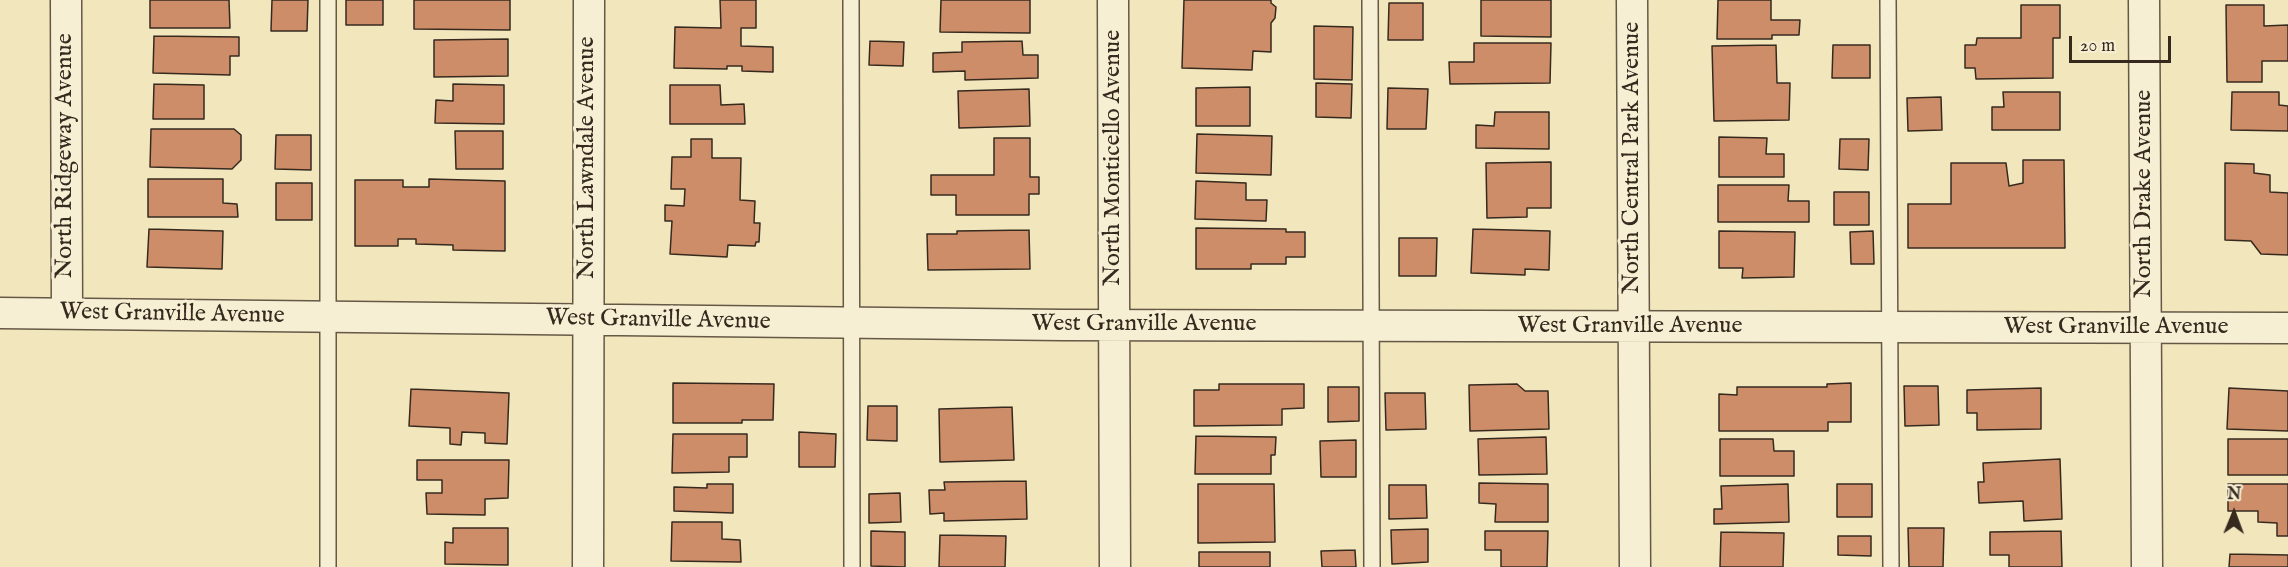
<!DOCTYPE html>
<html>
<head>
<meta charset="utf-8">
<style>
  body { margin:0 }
  #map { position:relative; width:2288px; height:567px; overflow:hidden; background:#f2e6bd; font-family:"IM FELL English",serif }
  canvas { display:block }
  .north { position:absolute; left:2204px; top:483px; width:60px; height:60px; -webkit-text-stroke:4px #f7efd4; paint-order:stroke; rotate:1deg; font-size:16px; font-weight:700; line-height:24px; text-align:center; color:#362a1f }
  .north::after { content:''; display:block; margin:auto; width:21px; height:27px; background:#362a1f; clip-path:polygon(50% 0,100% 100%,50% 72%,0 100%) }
  .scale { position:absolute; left:2069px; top:36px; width:102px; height:27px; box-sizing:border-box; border:3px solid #362a1f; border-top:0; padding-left:8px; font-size:18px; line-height:21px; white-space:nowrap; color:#362a1f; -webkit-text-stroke:4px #f7efd4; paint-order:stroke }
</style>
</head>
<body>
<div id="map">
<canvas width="2288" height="567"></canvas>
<div class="north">N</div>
<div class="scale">20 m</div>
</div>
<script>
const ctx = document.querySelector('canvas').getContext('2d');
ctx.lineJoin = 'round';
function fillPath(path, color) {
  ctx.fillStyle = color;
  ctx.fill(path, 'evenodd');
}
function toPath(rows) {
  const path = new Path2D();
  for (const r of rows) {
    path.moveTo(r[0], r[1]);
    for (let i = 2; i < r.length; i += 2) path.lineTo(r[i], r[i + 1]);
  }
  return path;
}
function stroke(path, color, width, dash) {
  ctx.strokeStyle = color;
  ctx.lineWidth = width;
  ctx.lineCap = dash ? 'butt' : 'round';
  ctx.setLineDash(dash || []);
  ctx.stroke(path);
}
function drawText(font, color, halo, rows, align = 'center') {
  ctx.font = font + ' "IM FELL English",serif';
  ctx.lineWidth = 6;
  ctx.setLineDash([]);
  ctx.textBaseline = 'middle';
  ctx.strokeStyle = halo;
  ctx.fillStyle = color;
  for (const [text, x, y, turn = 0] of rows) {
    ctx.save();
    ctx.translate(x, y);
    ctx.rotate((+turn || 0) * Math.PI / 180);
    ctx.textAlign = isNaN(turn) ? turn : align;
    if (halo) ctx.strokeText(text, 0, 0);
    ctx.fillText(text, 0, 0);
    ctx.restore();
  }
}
const building = toPath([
  [150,0,229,0,230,28,150,28,150,0],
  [272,0,308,0,307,31,271,31,272,0],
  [346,0,383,0,383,25,346,25,346,0],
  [414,0,510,0,510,30,414,29,414,0],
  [720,0,756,0,756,28,741,28,741,46,773,47,773,72,742,71,742,66,727,66,727,69,674,68,675,27,721,28,720,0],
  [941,0,1030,0,1030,33,940,32,941,0],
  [1184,0,1271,0,1271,3,1276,7,1275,18,1271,23,1271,52,1253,51,1252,70,1182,68,1184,0],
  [1481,0,1551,0,1551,37,1481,36,1481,0],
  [1718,0,1771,0,1771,20,1800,20,1799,35,1772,35,1772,39,1717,39,1718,0],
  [1389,3,1423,3,1423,40,1388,40,1389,3],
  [2021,5,2060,5,2060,38,2053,38,2053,78,1976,79,1975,68,1965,68,1965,45,1976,45,1977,38,2021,38,2021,5],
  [2226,5,2264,5,2264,26,2288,25,2288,61,2262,61,2262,82,2227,82,2226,5],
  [1314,26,1353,27,1352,80,1314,79,1314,26],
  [154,36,239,37,239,56,230,56,230,75,153,73,154,36],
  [508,39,508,76,434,77,434,40,508,39],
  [870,41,904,42,903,66,869,65,870,41],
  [1022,41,1023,55,1038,55,1038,78,965,80,965,71,933,72,933,53,962,52,962,42,1022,41],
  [1474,43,1551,43,1550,83,1450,84,1449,62,1474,62,1474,43],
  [1776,45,1777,83,1790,83,1789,120,1714,121,1712,46,1776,45],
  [1833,45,1870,45,1870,78,1832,78,1833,45],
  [1316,83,1352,84,1351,118,1316,117,1316,83],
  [154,84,204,85,204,119,153,119,154,84],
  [453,84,504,85,504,124,435,123,436,100,453,101,453,84],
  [670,85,720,85,721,105,744,104,745,124,670,124,670,85],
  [1250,87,1250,126,1196,126,1196,88,1250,87],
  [1388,88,1428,89,1426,129,1387,129,1388,88],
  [1029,89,1030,126,959,128,958,91,1029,89],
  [2003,92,2060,92,2060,130,1992,130,1992,107,2004,107,2003,92],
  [2232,92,2279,92,2279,105,2288,106,2288,131,2231,130,2232,92],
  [1941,97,1942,130,1908,131,1907,98,1941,97],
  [1495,112,1549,112,1549,149,1476,148,1476,125,1494,126,1495,112],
  [151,129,234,129,241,135,241,160,232,169,150,167,151,129],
  [455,131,503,131,503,169,456,169,455,131],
  [1197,134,1272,136,1271,175,1196,173,1197,134],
  [276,135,311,135,311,170,275,169,276,135],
  [1719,137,1767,138,1766,154,1784,154,1784,177,1719,177,1719,137],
  [994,138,1030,138,1030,177,1039,177,1039,194,1029,194,1029,215,956,215,956,195,931,195,931,175,994,175,994,138],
  [691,139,712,139,712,158,741,158,740,200,755,201,754,223,760,223,759,242,756,242,755,246,728,245,727,257,670,254,672,221,665,221,665,205,684,206,685,189,671,189,672,157,691,157,691,139],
  [1840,139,1869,139,1868,170,1839,169,1840,139],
  [2023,160,2064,160,2065,248,1908,248,1908,204,1951,204,1951,163,2006,163,2009,186,2023,183,2023,160],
  [1551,162,1551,208,1527,208,1527,217,1487,218,1486,163,1551,162],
  [2225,163,2254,164,2254,173,2270,175,2270,192,2288,193,2288,255,2261,254,2251,241,2225,240,2225,163],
  [148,179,223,179,223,203,237,204,238,217,148,217,148,179],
  [429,179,505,181,505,251,453,250,453,245,416,244,416,239,398,239,398,246,355,246,355,180,403,180,403,187,429,187,429,179],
  [1196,181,1246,183,1246,200,1267,200,1266,221,1195,219,1196,181],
  [276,183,312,183,312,220,276,220,276,183],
  [1718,185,1789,185,1788,201,1809,201,1809,222,1718,222,1718,185],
  [1834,192,1869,192,1869,225,1834,225,1834,192],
  [1196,228,1286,229,1286,232,1305,232,1305,257,1286,257,1286,264,1251,264,1251,269,1196,269,1196,228],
  [149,229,223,231,222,269,147,267,149,229],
  [1473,229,1550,231,1549,270,1525,269,1525,275,1471,273,1473,229],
  [1029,230,1030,269,928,270,927,234,957,234,957,231,1029,230],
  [1719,231,1795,232,1794,277,1742,278,1743,268,1719,268,1719,231],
  [1873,231,1874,264,1851,264,1850,232,1873,231],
  [1399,238,1437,238,1436,276,1399,276,1399,238],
  [673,383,774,384,773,420,742,420,742,423,673,423,673,383],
  [1851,383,1851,422,1828,422,1828,431,1719,431,1719,394,1737,395,1737,387,1827,387,1827,384,1851,383],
  [1219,384,1304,384,1304,408,1282,409,1282,425,1194,426,1194,390,1219,390,1219,384],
  [1517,384,1525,391,1548,391,1549,429,1470,431,1469,385,1517,384],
  [1904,386,1938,386,1939,425,1905,426,1904,386],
  [1328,387,1359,387,1359,421,1328,422,1328,387],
  [2041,388,2041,429,1977,430,1977,413,1967,413,1967,390,2041,388],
  [2229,388,2288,391,2288,431,2227,429,2229,388],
  [411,389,509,393,507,444,485,443,485,433,462,432,461,445,450,444,450,428,409,426,411,389],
  [1385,393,1425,393,1426,429,1386,430,1385,393],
  [868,406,897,406,897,441,867,440,868,406],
  [1012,407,1014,460,940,462,939,409,1012,407],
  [799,432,836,434,835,467,799,467,799,432],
  [673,434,747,434,747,457,729,457,729,472,672,473,673,434],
  [1196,436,1276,437,1275,455,1271,455,1271,474,1195,474,1196,436],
  [1546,437,1547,474,1479,475,1478,439,1546,437],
  [1720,439,1773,439,1774,451,1794,451,1794,476,1720,476,1720,439],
  [2228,439,2288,439,2288,475,2228,475,2228,439],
  [1356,440,1356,477,1321,477,1320,441,1356,440],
  [2060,459,2062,519,2024,521,2023,501,1979,503,1978,482,1984,482,1983,463,2060,459],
  [417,460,509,460,508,498,485,499,485,515,427,514,426,493,442,493,442,480,417,480,417,460],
  [1026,481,1027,519,944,521,944,513,930,514,929,490,945,490,944,482,1026,481],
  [1479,483,1548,484,1548,522,1495,522,1496,504,1479,503,1479,483],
  [707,484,733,484,733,513,674,511,674,487,707,488,707,484],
  [1198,484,1274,484,1275,542,1198,543,1198,484],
  [1788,484,1789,522,1714,524,1714,509,1722,509,1721,486,1788,484],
  [1837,484,1872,484,1872,517,1837,517,1837,484],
  [2228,484,2288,484,2288,536,2277,536,2277,523,2258,522,2258,511,2228,511,2228,484],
  [1389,485,1426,485,1427,518,1389,519,1389,485],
  [900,493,901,522,869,523,869,494,900,493],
  [672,522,722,522,722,539,740,540,741,562,671,561,672,522],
  [453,528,508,528,508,565,445,564,445,542,453,543,453,528],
  [1908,528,1944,528,1943,567,1909,567,1908,528],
  [1428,529,1428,562,1392,564,1391,530,1428,529],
  [871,531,905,532,905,567,871,566,871,531],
  [1485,531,1548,531,1547,567,1501,567,1501,550,1485,550,1485,531],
  [2061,531,2062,567,2009,567,2009,555,1990,555,1990,532,2061,531],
  [1721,532,1784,533,1783,567,1720,567,1721,532],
  [940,535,1006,536,1005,567,939,567,940,535],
  [1838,536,1871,536,1871,556,1838,555,1838,536],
  [1355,550,1356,567,1322,567,1321,551,1355,550],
  [1199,552,1270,552,1270,567,1199,567,1199,552],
  [2230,554,2288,555,2288,567,2229,567,2230,554]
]);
fillPath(building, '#ce8d69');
stroke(building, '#362a1f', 1.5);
const lane = toPath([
  [328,0,328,567],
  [851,0,852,567],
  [1370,0,1372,567],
  [1888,0,1891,567]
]);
const street = toPath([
  [66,0,67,313],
  [1113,0,1115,567],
  [1632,0,1635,567],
  [2144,0,2147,567],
  [0,313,1063,325,2288,328],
  [588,567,589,0]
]);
stroke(lane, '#655946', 18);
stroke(street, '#655946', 33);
stroke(lane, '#f7efd4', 15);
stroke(street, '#f7efd4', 30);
drawText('24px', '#362a1f', '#f7efd4', [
  ["North Ridgeway Avenue",66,156,-90],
  ["North Lawndale Avenue",588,158,-90],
  ["North Monticello Avenue",1114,158,-90],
  ["North Central Park Avenue",1633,158,-90],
  ["North Drake Avenue",2145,194,-90],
  ["West Granville Avenue",172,315,1],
  ["West Granville Avenue",658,321,1],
  ["West Granville Avenue",1144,325],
  ["West Granville Avenue",1630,327],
  ["West Granville Avenue",2116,328]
]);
</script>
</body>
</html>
